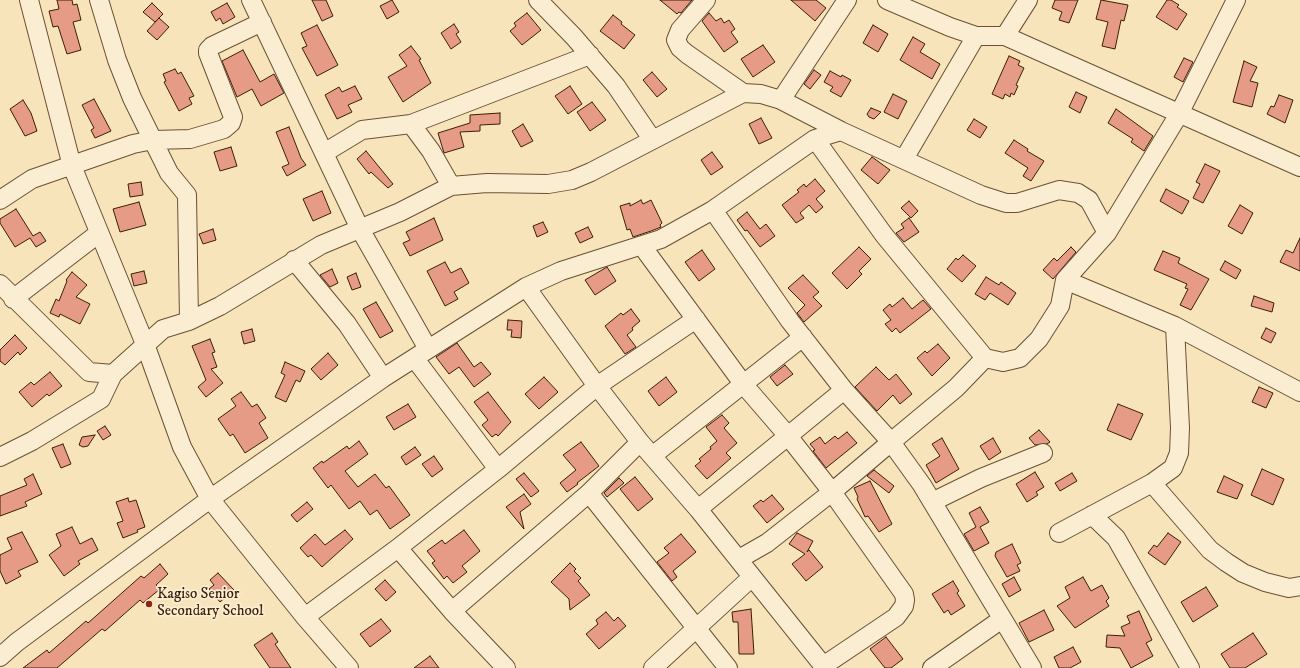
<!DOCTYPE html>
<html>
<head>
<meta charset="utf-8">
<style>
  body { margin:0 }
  canvas { display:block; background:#f7e4ba }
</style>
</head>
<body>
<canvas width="1300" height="668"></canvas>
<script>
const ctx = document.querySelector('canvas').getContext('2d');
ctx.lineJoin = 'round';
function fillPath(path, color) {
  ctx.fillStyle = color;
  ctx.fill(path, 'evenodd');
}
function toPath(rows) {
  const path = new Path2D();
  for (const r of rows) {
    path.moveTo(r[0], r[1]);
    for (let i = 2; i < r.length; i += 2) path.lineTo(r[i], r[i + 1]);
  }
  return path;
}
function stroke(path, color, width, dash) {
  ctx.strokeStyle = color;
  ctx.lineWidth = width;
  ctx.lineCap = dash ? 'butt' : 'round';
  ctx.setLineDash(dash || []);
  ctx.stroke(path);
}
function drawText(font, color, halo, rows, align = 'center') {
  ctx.font = font + ' "IM FELL DW Pica",serif';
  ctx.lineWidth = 3.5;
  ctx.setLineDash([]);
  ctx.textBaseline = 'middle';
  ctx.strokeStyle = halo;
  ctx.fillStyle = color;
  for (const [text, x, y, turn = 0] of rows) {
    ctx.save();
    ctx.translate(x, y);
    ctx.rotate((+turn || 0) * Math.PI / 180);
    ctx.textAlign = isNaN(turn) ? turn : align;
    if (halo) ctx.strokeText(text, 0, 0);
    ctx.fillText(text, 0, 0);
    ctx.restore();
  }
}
const building = toPath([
  [57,0,72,0,73,5,77,4,81,20,73,22,81,50,67,54,58,26,53,27,49,11,59,9,57,0],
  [312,0,326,0,333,16,322,21,312,0],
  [392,0,399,12,387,19,380,6,392,0],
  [660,0,692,0,681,13,679,12,677,14,660,0],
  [791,0,816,0,826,8,815,21,791,0],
  [1055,0,1078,0,1069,23,1059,20,1062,12,1052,8,1055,0],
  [1101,0,1128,5,1124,21,1121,20,1115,49,1102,46,1108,22,1096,19,1101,0],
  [1167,0,1171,0,1179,5,1177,7,1187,14,1177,30,1156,17,1167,0],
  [152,3,163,14,155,22,143,12,152,3],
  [227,3,235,17,223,24,220,18,216,21,211,12,227,3],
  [527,13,541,30,522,45,510,31,516,26,514,23,527,13],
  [709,13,716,21,721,18,724,23,729,20,735,29,731,32,738,42,724,52,702,21,709,13],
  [613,15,622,22,621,24,635,35,624,49,600,31,613,15],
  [159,18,169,27,157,40,147,31,159,18],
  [454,24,459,32,456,34,461,42,451,49,441,33,454,24],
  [317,25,338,65,317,76,302,48,307,46,301,33,317,25],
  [873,25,888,34,878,52,863,43,873,25],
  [913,37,925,44,920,52,940,64,932,79,900,60,913,37],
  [763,45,775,62,753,77,741,59,763,45],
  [411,46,421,59,419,60,431,83,403,102,388,77,407,66,399,55,411,46],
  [243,50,260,82,274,74,284,93,261,106,252,89,237,97,222,61,243,50],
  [1009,56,1020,61,1018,65,1024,68,1016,85,1018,86,1014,95,1011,93,1010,97,1005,94,1003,99,992,94,1009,56],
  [1184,58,1193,62,1183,82,1174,77,1184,58],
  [1244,61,1257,67,1250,81,1258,83,1252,107,1233,102,1244,61],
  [175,69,178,74,181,72,194,96,189,98,192,104,179,111,164,82,166,81,163,74,175,69],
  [814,70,821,75,810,89,804,84,814,70],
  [830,71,841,77,842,75,851,80,841,97,830,91,833,87,824,82,830,71],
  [652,72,667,89,657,97,643,80,652,72],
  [355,86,362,99,348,105,352,112,337,119,325,95,339,87,342,92,355,86],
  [570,86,582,104,568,114,555,96,570,86],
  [1076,92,1087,97,1080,113,1069,107,1076,92],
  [893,94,907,101,898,119,884,112,893,94],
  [1279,95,1293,100,1285,123,1267,114,1271,106,1274,107,1279,95],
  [94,99,111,131,95,138,91,130,94,128,82,105,94,99],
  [23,100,31,113,37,131,25,136,10,109,23,100],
  [592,102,606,120,590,131,577,112,592,102],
  [871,108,881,112,874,119,869,117,867,114,871,108],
  [1116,109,1153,136,1144,151,1131,142,1133,139,1108,123,1116,109],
  [500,113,500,124,480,125,480,131,460,132,464,147,444,153,438,133,470,123,470,115,500,113],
  [761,118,772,138,759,144,749,124,761,118],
  [974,119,987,127,980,138,967,130,974,119],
  [523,124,533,141,521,147,512,131,523,124],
  [289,127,301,158,306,165,287,176,282,167,289,164,276,132,289,127],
  [1014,140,1028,149,1027,151,1044,161,1031,181,1023,176,1028,168,1005,153,1014,140],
  [231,147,237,166,220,171,214,152,231,147],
  [366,151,393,184,388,188,371,172,369,174,357,159,366,151],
  [712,152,723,167,711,175,701,160,712,152],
  [872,157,890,170,878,184,861,170,872,157],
  [1205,164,1220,171,1203,203,1193,198,1200,184,1196,182,1205,164],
  [815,179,825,191,816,199,823,207,816,213,809,205,800,213,804,218,796,223,782,205,799,192,797,190,804,184,806,187,815,179],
  [141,182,143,195,130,197,128,184,141,182],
  [1166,189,1189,201,1182,214,1160,201,1166,189],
  [322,191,331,213,313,221,303,199,322,191],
  [641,200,643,204,651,200,662,223,660,225,661,227,651,231,633,237,630,229,627,230,620,206,630,203,630,206,641,200],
  [909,201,918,211,911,218,901,208,909,201],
  [139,202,146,225,120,232,113,209,139,202],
  [1240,205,1253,213,1242,234,1228,226,1240,205],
  [16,209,33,236,40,232,46,241,36,247,30,238,15,247,0,223,0,219,16,209],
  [747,212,760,229,766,224,775,236,760,247,747,230,745,231,737,220,747,212],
  [434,218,443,240,410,256,403,243,410,240,406,232,434,218],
  [909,218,919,232,904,242,896,233,904,228,901,224,909,218],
  [543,222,548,232,537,237,533,226,543,222],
  [588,227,593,237,580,243,575,233,588,227],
  [213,229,216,240,203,244,199,234,213,229],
  [1300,238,1300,271,1280,262,1286,250,1293,253,1300,238],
  [859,247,871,259,859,271,862,274,847,289,832,273,859,247],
  [1071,247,1076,252,1053,279,1043,270,1054,258,1057,261,1071,247],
  [702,250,715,269,699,281,685,262,702,250],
  [1163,251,1180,258,1178,263,1209,279,1191,310,1180,305,1188,289,1185,288,1187,284,1154,270,1163,251],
  [963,255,976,266,962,282,947,269,956,258,958,260,963,255],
  [1225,261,1241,270,1236,279,1220,270,1225,261],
  [445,262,451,273,461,268,469,283,454,292,458,299,445,306,427,271,445,262],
  [607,267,616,281,595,295,585,280,607,267],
  [332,269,338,283,330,287,320,275,332,269],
  [144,271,147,283,134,286,131,274,144,271],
  [72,272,87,285,76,297,90,304,80,324,60,314,59,317,50,313,56,299,59,301,67,281,66,280,72,272],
  [356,273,361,287,352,290,347,277,356,273],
  [803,275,819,292,813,297,822,306,804,322,797,313,805,305,788,288,803,275],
  [986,277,999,285,1001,282,1016,293,1008,305,990,293,985,300,975,294,986,277],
  [1254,296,1274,303,1272,312,1251,306,1254,296],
  [903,298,912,309,923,300,931,309,900,333,896,328,892,332,885,324,891,320,883,310,890,304,892,307,903,298],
  [376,302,393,331,380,338,363,309,376,302],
  [631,309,640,321,632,328,633,330,627,335,636,347,625,354,605,326,621,313,623,315,631,309],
  [508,320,522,321,521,338,511,337,512,330,507,330,508,320],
  [1266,328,1276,333,1271,343,1261,338,1266,328],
  [252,329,255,341,244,344,241,332,252,329],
  [15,335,27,348,20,355,18,352,5,365,0,361,0,350,15,335],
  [210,339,215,352,212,353,217,367,211,369,223,383,206,397,198,387,206,380,192,346,210,339],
  [457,343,474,367,481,362,491,374,474,387,459,367,449,374,436,357,457,343],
  [938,344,950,358,932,376,917,358,925,351,927,353,938,344],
  [328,353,338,365,321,380,311,369,328,353],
  [285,362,305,371,300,382,296,380,286,402,275,397,285,375,281,373,285,362],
  [785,365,793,374,777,386,770,377,785,365],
  [876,367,889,380,896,374,912,394,900,404,893,395,877,411,855,387,876,367],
  [50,372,62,386,49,396,47,394,32,407,19,392,31,382,34,385,50,372],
  [544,377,558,392,539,409,525,394,544,377],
  [666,377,677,392,659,406,648,391,666,377],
  [1259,387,1273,393,1266,408,1252,402,1259,387],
  [241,392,252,407,257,404,266,418,259,423,268,438,245,453,233,434,230,436,218,419,236,406,231,399,241,392],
  [488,392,511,422,498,436,496,434,492,437,482,425,488,420,474,402,488,392],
  [408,404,416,417,394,430,386,417,408,404],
  [1118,404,1143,414,1131,440,1107,430,1118,404],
  [722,415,729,423,724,428,737,443,726,453,731,458,707,479,695,466,701,461,699,459,711,449,710,447,717,441,706,427,722,415],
  [105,426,111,435,103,440,97,431,105,426],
  [1039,430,1050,442,1047,444,1035,445,1029,438,1039,430],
  [847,432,857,443,826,468,813,451,815,450,810,444,820,437,825,444,835,436,838,439,847,432],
  [95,435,88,446,83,447,79,445,82,437,95,435],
  [942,438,959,469,936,483,926,465,940,456,932,444,942,438],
  [993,438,1001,452,989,460,980,446,993,438],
  [359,441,368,454,345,471,358,487,375,474,386,488,389,486,410,515,390,529,377,510,370,515,360,501,349,509,331,485,328,488,313,468,322,461,323,463,347,446,349,449,359,441],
  [581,442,599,466,577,483,578,484,567,492,560,483,576,470,563,455,581,442],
  [63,444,71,464,61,468,52,448,63,444],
  [415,447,421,455,406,465,401,457,415,447],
  [434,456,443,469,432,477,422,464,434,456],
  [1262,469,1284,479,1273,505,1251,495,1262,469],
  [874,470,894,486,889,493,867,476,874,470],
  [1035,472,1044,487,1036,492,1038,495,1027,502,1016,484,1035,472],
  [524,473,539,491,531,497,516,479,524,473],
  [1072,473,1077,481,1060,491,1055,483,1072,473],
  [33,474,42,494,25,502,27,506,0,516,0,496,27,485,24,479,33,474],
  [1224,476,1243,485,1237,499,1217,492,1224,476],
  [635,477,653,499,638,511,620,489,635,477],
  [619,478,624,483,607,497,604,493,619,478],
  [870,481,892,524,879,532,868,516,865,517,857,499,858,497,854,488,870,481],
  [524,494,531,504,520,512,524,529,506,507,524,494],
  [772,495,784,509,767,523,753,506,761,500,763,502,772,495],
  [128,498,129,502,136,500,145,527,137,530,138,532,123,538,117,523,123,521,116,502,128,498],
  [307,502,313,509,297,522,291,515,307,502],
  [980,507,989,522,980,527,989,543,974,551,964,534,976,527,969,513,980,507],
  [72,527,80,544,92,538,98,550,78,561,80,564,64,576,49,555,61,546,56,534,72,527],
  [345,530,353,539,322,567,311,555,308,557,300,548,315,534,325,545,345,530],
  [464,530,480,551,462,566,467,572,453,583,447,576,444,579,432,563,435,561,427,551,442,540,445,544,464,530],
  [22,532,38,562,18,571,21,576,6,584,0,571,0,555,12,549,7,538,22,532],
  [797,533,813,541,807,552,809,550,823,567,806,581,792,564,805,554,789,544,797,533],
  [1168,533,1181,542,1165,565,1148,553,1154,545,1157,547,1168,533],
  [681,534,696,552,673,571,677,577,672,581,657,562,669,553,664,548,681,534],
  [1012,544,1021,563,1017,565,1020,571,1007,577,995,556,996,552,1012,544],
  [570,563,576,569,574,571,581,578,578,581,590,595,570,610,569,599,551,582,570,563],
  [160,564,168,574,156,585,160,589,143,603,140,600,105,631,102,629,57,668,23,668,47,650,49,653,86,621,88,623,141,576,144,578,160,564],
  [218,573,234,590,220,602,209,589,214,585,210,580,218,573],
  [1014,577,1021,590,1009,597,1002,584,1014,577],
  [1083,577,1091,591,1102,585,1109,598,1106,601,1109,606,1075,628,1057,606,1070,598,1065,587,1083,577],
  [385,580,396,592,386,601,375,589,385,580],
  [953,581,959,591,957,593,965,606,951,615,948,610,944,613,932,594,953,581],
  [1206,587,1218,606,1193,622,1181,602,1206,587],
  [751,609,754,654,739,654,738,622,733,622,732,612,751,609],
  [1044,610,1054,630,1029,642,1019,623,1044,610],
  [1139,611,1152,640,1146,643,1153,656,1131,668,1120,648,1106,647,1107,635,1125,636,1121,627,1130,623,1127,616,1139,611],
  [606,612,614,621,618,617,626,626,599,649,586,634,598,624,596,620,606,612],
  [381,619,391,631,370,647,360,634,381,619],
  [272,633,278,642,275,644,291,668,270,668,254,645,272,633],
  [1253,633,1267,654,1245,668,1230,668,1221,654,1253,633],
  [886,637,903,659,891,668,885,668,870,649,886,637],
  [1073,647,1081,662,1070,668,1059,668,1054,657,1073,647],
  [430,656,439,668,414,668,430,656]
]);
fillPath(building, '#e69b87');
stroke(building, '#3c1e06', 1);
const minor = toPath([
  [29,0,72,166,145,344,182,447,210,499,305,617,349,668],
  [99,0,117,60,132,98,169,173,187,195,189,321],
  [251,0,360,229,428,349],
  [538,0,574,37,616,86,652,139],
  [706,0,680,30,676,40,680,48,687,54,743,93],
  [887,0,950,27,976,36,1005,36,1300,167],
  [1005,36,1028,0],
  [781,100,847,0],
  [411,124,431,151,451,186],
  [815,139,884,235,985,358],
  [324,153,362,130,411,124,590,55],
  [904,159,976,36],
  [0,200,32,179,133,144,153,140,190,139,224,129,231,123,233,117,208,53,208,50,212,46,262,22],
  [713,210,790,321,844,390],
  [642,246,744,385,788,436,698,509],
  [294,260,347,324,383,378],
  [1065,280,1175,326,1300,392],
  [0,284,89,372,113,374,101,399,32,441,0,457],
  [526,287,597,386,640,442,698,509,825,668],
  [13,299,99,233],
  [415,359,498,469],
  [113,374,163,329,189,321,220,306,321,245,400,212,451,186,487,183,548,184,572,180,591,172,743,93,761,94,781,100,841,131,981,195,1006,203,1017,203,1059,190,1078,193,1089,200,1107,233],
  [652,456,803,337],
  [1152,483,1210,550,1226,562,1243,573,1265,582,1289,588,1300,586],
  [589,493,728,668],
  [932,502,981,478,1043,453],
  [1092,515,1116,538,1190,668],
  [1059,533,1152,483,1173,468,1179,453,1180,428,1175,326],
  [398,548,452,611,506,668],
  [739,559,767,543,832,492,891,442,844,390,788,436,832,492,904,594,905,600,904,606,896,617,823,666],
  [452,611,589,493,640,442],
  [305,617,398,548,498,469,597,386,696,319],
  [0,657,17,642,210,499,383,378,526,287,561,271,661,239,713,210,815,139,841,131],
  [653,668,752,577],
  [932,668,1002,619],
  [1032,668,922,485,891,442,956,388,985,358,1003,362,1020,358,1039,339,1060,306,1065,280,1107,233,1179,114,1236,0]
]);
stroke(minor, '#6b5033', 20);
stroke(minor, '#faedd2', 18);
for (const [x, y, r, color] of [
  [149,604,4,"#8f2418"]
]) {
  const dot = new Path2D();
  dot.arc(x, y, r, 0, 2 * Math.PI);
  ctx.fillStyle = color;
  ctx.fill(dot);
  stroke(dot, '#faedd2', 1.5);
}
drawText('15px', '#3c1e06', '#faedd2', [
  ["Kagiso Senior",157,595],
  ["Secondary School",157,612]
], 'left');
</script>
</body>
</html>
